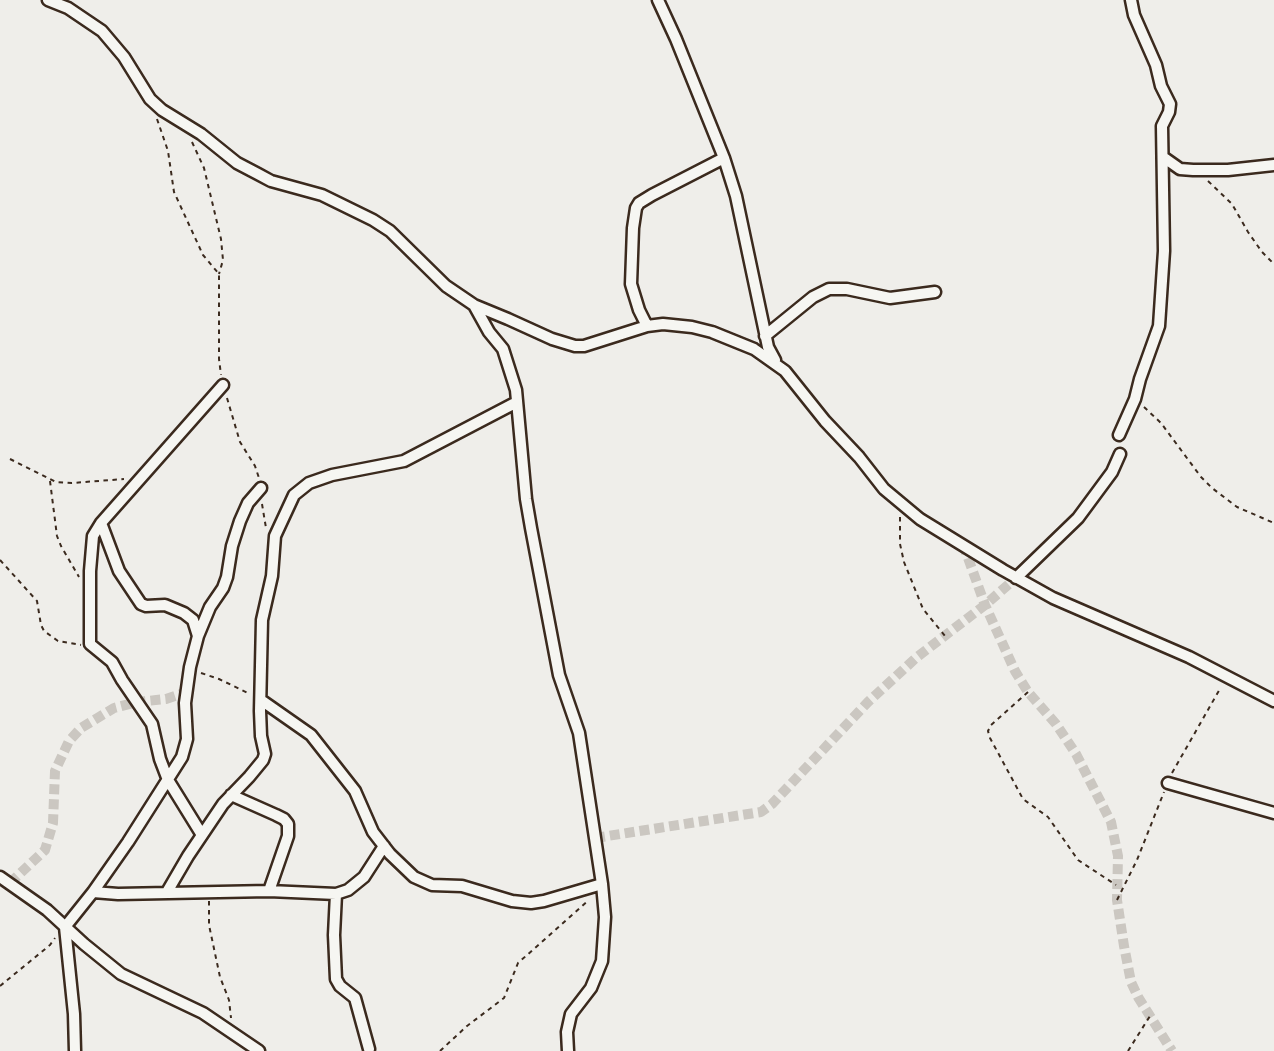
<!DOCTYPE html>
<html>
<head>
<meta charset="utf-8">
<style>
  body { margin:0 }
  canvas { display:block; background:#efeeea }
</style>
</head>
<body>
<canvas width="1274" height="1051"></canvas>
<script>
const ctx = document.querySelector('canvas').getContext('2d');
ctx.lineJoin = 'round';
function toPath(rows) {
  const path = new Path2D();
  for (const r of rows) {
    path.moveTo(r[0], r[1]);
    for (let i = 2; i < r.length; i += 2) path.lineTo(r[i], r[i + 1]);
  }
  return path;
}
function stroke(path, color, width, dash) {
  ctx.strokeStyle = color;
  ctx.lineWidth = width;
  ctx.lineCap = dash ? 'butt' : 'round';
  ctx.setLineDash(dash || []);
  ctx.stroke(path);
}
stroke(toPath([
  [963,544,985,605,1015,671,1028,692,1056,724,1076,754,1111,822,1118,856,1117,900,1124,946,1131,982,1138,997,1172,1051],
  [595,838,761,812,772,804,868,702,917,657,985,605,1016,578],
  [10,883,45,850,53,823,55,771,69,741,81,728,114,708,137,702,166,699,187,692]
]), '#cbc7c1', 10, [10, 5]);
const street = toPath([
  [48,0,68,8,102,31,124,57,150,99,162,110,201,134,237,163,258,174,271,181,322,195,373,220,390,231,446,286,474,305,508,319,552,339,575,346,584,346,647,326,663,324,692,327,712,332,754,349,785,371,825,421,859,457,884,489,920,519,1003,570,1053,598,1189,657,1274,701],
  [658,0,676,39,724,158,736,196,768,347,775,360],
  [1163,157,1180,169,1193,170,1228,170,1274,165],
  [474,305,489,332,503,349,516,390,526,499,531,528,559,675,579,733,602,884,605,917,602,961,591,988,571,1014,567,1032,568,1051],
  [647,326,639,310,631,284,633,228,636,208,639,203,652,195,724,158],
  [765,336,813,297,829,289,847,289,890,298,935,292],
  [1119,435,1135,399,1140,379,1159,326,1164,251,1162,126,1169,112,1170,104,1161,86,1156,65,1134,15,1131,0],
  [101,523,119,571,141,604,146,606,165,605,184,613,193,620,198,636],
  [1016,578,1078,518,1112,472,1120,454],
  [261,700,311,735,355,791,373,832,390,854,414,877,432,885,462,886,512,901,531,903,544,901,602,884],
  [1168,783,1274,813],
  [231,795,276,815,284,819,288,824,288,836,269,891],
  [202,835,168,780,160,759,152,724,122,680,112,662,90,644,90,571,93,536,101,523,223,385],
  [0,877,47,910,84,944,121,974,203,1013,259,1051],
  [93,892,118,894,269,891,336,894,348,890,364,877,384,846],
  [167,892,188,856,223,804,249,777,263,760,265,754,261,736,260,711,262,620,272,576,275,536,294,495,309,483,332,475,404,461,517,402],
  [336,894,334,935,336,979,340,986,355,998,369,1049],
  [75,1051,74,1014,65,927,93,892,128,842,182,757,187,739,185,703,190,667,198,636,210,607,223,588,227,577,232,546,240,521,248,503,261,488]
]);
stroke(street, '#3b2a1e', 15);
stroke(toPath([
  [157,119,168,151,174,192,203,255,219,274,219,359,221,375],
  [192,142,204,168,221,239,223,260,219,274],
  [1208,181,1232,204,1248,232,1262,252,1274,264],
  [227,398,240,442,255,466,259,478],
  [1144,407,1161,423,1201,477,1212,488,1237,507,1274,523],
  [10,459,56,482,72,483,124,479],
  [50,481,57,536,61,546,79,577],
  [262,504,266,528],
  [900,517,900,544,904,562,923,609,945,636],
  [0,560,37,601,41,625,44,631,58,641,81,645],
  [201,673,219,679,250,694],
  [1028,692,991,725,988,731,990,738,1023,799,1048,817,1078,860,1116,885],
  [1172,773,1221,687],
  [1117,900,1137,860,1164,792],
  [209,901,209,925,220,977,229,1000,231,1018],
  [0,986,50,945,55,938],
  [440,1051,467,1026,504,998,518,963,589,900],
  [1128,1051,1150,1016]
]), '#3b2a1e', 2, [4.5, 4.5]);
stroke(street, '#f6f6f2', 10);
</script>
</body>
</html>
